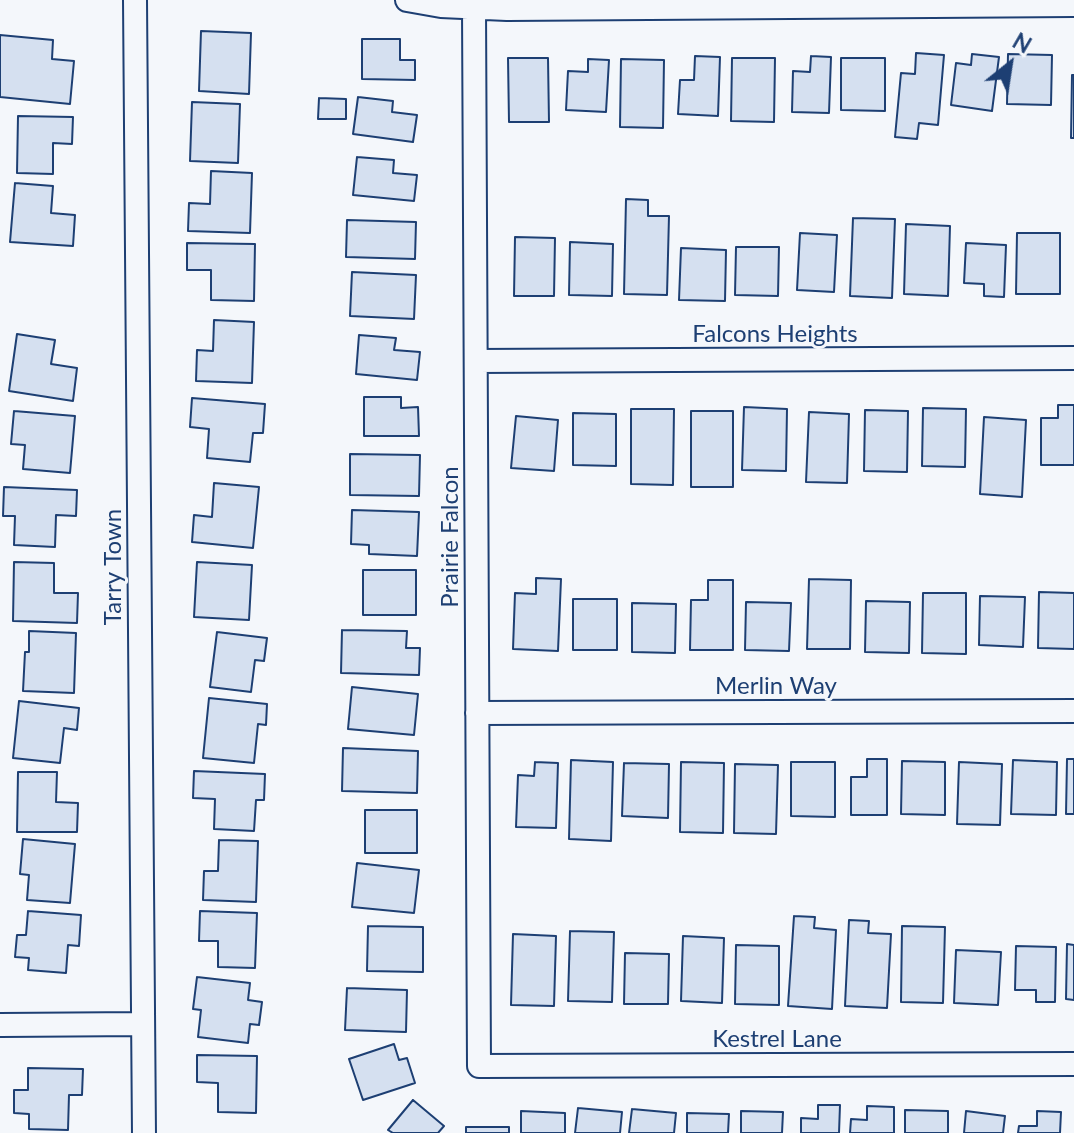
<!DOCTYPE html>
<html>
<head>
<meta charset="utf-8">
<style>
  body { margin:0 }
  #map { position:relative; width:1074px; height:1133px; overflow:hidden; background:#f4f7fb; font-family:Lato,sans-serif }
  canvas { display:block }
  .north { position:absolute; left:970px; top:24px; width:80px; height:80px; -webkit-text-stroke:6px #f4f7fb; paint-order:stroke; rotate:30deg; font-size:22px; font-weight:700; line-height:32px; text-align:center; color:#1d3f73 }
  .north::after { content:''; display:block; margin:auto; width:28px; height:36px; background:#1d3f73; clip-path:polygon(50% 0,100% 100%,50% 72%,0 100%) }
</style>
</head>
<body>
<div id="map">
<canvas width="1074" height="1133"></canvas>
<div class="north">N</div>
</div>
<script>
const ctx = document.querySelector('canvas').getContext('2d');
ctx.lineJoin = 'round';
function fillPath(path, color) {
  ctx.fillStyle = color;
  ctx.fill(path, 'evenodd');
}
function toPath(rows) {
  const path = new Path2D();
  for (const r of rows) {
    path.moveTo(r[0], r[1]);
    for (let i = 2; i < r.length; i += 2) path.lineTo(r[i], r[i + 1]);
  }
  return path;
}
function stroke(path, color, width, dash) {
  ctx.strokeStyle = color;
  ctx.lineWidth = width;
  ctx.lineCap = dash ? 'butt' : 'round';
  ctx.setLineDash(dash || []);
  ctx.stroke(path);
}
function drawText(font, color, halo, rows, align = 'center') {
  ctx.font = font + ' Lato,sans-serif';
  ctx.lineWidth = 6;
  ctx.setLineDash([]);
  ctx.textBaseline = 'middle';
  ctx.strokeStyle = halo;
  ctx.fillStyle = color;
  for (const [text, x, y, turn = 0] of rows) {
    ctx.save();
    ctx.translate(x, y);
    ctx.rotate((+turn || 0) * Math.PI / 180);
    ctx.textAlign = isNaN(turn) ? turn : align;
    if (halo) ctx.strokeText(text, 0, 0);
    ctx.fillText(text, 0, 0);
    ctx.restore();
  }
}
const building = toPath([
  [201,31,251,33,249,94,199,91,201,31],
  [0,35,53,40,52,59,74,61,70,104,0,97,0,35],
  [362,39,400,39,400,60,415,60,415,80,362,79,362,39],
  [916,53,944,55,938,125,919,123,917,139,895,137,901,73,915,74,916,53],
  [972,54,999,57,992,111,951,105,956,63,971,65,972,54],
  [1008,54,1052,55,1051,105,1007,104,1008,54],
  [695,56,720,57,718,116,678,114,680,80,694,80,695,56],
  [811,56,831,57,829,113,792,112,793,71,810,72,811,56],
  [508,58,548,58,549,122,509,122,508,58],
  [732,58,775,58,774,122,731,121,732,58],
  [841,58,885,58,885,111,841,110,841,58],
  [588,59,609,60,606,112,566,110,568,71,588,72,588,59],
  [621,59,664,60,663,128,620,127,621,59],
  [1072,75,1074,75,1074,138,1071,138,1072,75],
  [358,97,393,101,392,112,417,115,413,142,353,134,358,97],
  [319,98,346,99,346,119,318,119,319,98],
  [192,102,240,104,238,163,190,161,192,102],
  [18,116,73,117,72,144,53,143,53,174,17,173,18,116],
  [357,157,394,160,393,173,417,175,414,201,353,195,357,157],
  [211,171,252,173,250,233,188,231,189,203,210,204,211,171],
  [15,183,53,186,51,213,75,215,73,246,10,242,15,183],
  [626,199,648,200,648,216,669,216,667,295,624,294,626,199],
  [853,218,895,219,892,298,850,296,853,218],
  [347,220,416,222,415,259,346,257,347,220],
  [906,224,950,226,948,296,904,294,906,224],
  [800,233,837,235,834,292,797,290,800,233],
  [1017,233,1060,233,1060,294,1016,294,1017,233],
  [515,237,555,238,554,296,514,296,515,237],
  [570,242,613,244,612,296,569,295,570,242],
  [187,243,255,244,254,301,211,300,211,270,187,270,187,243],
  [966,243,1006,245,1004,297,984,296,984,284,964,283,966,243],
  [736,247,779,247,778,296,735,295,736,247],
  [681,248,726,250,725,301,679,300,681,248],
  [352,272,416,275,414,319,350,316,352,272],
  [214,320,254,322,252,383,196,381,197,350,213,351,214,320],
  [17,334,55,340,51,364,77,368,73,401,9,391,17,334],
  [359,335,396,338,394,350,420,352,417,380,356,374,359,335],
  [364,397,401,397,401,408,418,407,419,436,364,436,364,397],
  [192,398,265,404,263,433,253,433,250,462,207,458,209,429,190,427,192,398],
  [1058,405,1074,405,1074,465,1041,465,1041,418,1058,418,1058,405],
  [744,407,787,409,786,471,742,470,744,407],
  [923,408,966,409,965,467,922,466,923,408],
  [631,409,674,409,673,485,631,484,631,409],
  [865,410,908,411,907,472,864,471,865,410],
  [14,411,75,416,70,473,23,469,25,445,11,444,14,411],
  [691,411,733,411,733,487,691,487,691,411],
  [809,412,849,414,847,483,806,482,809,412],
  [573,413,616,414,616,466,573,465,573,413],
  [516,416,558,420,554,471,511,468,516,416],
  [984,417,1026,420,1022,497,980,494,984,417],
  [350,454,420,455,419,496,350,495,350,454],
  [214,483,259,487,253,548,192,542,194,515,212,517,214,483],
  [4,487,77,490,76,516,56,515,55,547,14,545,15,516,3,516,4,487],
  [352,510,419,512,417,556,369,554,369,545,351,544,352,510],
  [14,562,54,563,54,593,78,593,77,623,13,621,14,562],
  [197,562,252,565,249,620,194,617,197,562],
  [363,570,416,570,416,615,363,615,363,570],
  [536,578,561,579,558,651,513,649,515,593,536,594,536,578],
  [809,579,851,580,850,649,807,649,809,579],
  [708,580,733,580,733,650,690,650,691,600,708,600,708,580],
  [1039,592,1074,593,1074,649,1038,648,1039,592],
  [923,593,966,593,966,654,922,653,923,593],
  [980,596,1025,597,1023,647,979,645,980,596],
  [573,599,617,599,617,650,573,650,573,599],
  [866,601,910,602,909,653,865,652,866,601],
  [746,602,791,603,789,651,745,650,746,602],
  [632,603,676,604,675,653,632,652,632,603],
  [342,630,407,631,406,648,420,648,419,675,341,673,342,630],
  [29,631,76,633,74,693,23,691,25,652,29,652,29,631],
  [217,632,267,638,264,661,255,660,251,692,210,687,217,632],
  [352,687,418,694,414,735,348,729,352,687],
  [209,698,267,704,266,725,258,724,254,763,203,758,209,698],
  [19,701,79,708,77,730,64,728,60,763,13,758,19,701],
  [343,748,418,751,417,793,342,791,343,748],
  [867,759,887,759,887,815,851,815,851,777,867,777,867,759],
  [1067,759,1074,759,1074,814,1066,814,1067,759],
  [571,760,613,762,611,841,569,839,571,760],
  [1013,760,1057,762,1056,815,1011,814,1013,760],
  [902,761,945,762,945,815,901,814,902,761],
  [535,762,558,763,556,828,516,827,518,775,534,776,535,762],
  [681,762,724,763,723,833,680,832,681,762],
  [791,762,835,762,835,817,791,816,791,762],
  [959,762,1002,764,1000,825,957,824,959,762],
  [624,763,669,764,668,818,622,816,624,763],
  [735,764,778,765,776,834,734,833,735,764],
  [194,771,265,774,264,800,256,800,254,831,214,829,215,799,193,798,194,771],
  [18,772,57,772,56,802,78,803,77,832,17,832,18,772],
  [365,810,417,810,417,853,365,853,365,810],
  [23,839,75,844,70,903,27,900,29,875,20,874,23,839],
  [219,840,258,841,256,902,203,900,204,871,218,871,219,840],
  [357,863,419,870,414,913,352,907,357,863],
  [28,911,81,915,79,946,68,945,66,973,28,970,29,958,15,957,17,935,26,935,28,911],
  [200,911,257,913,255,968,218,967,218,941,199,941,200,911],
  [794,916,815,917,814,928,836,930,832,1009,788,1006,794,916],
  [849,920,869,921,868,933,891,934,887,1008,845,1006,849,920],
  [368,926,423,927,423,972,367,971,368,926],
  [902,926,945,927,943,1003,901,1002,902,926],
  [570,931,614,932,612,1002,568,1001,570,931],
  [513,934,556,936,554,1006,511,1005,513,934],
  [683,936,724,938,722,1003,681,1001,683,936],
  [1067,944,1074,945,1074,1000,1066,999,1067,944],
  [736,945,779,946,779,1005,735,1004,736,945],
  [1016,946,1056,947,1055,1002,1036,1002,1036,990,1015,990,1016,946],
  [956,950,1001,952,998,1005,954,1003,956,950],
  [625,953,669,954,668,1004,624,1004,625,953],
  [197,977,250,983,248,1000,262,1002,259,1025,250,1024,248,1043,198,1037,201,1010,193,1009,197,977],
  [347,988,407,990,406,1032,345,1030,347,988],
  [394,1044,399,1060,407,1058,415,1083,363,1100,349,1059,394,1044],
  [197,1055,257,1056,256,1113,218,1112,218,1083,197,1082,197,1055],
  [28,1068,83,1069,82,1095,69,1095,68,1130,29,1129,29,1114,14,1113,14,1090,28,1090,28,1068],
  [413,1100,444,1126,438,1133,393,1133,388,1130,413,1100],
  [818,1105,840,1105,839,1133,801,1133,801,1118,818,1119,818,1105],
  [867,1106,894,1107,894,1133,850,1133,851,1119,867,1120,867,1106],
  [578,1108,622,1112,620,1133,575,1133,578,1108],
  [632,1109,676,1113,674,1133,629,1133,632,1109],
  [905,1110,948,1111,948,1133,905,1133,905,1110],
  [521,1111,565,1113,565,1133,521,1133,521,1111],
  [741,1111,783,1112,782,1133,741,1133,741,1111],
  [966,1111,1005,1116,1003,1133,964,1133,966,1111],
  [1037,1111,1061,1112,1060,1133,1018,1133,1019,1126,1037,1126,1037,1111],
  [687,1113,729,1114,728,1133,687,1133,687,1113],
  [466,1127,509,1127,509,1133,466,1133,466,1127]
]);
fillPath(building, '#d5e0f0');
stroke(building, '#1d3f73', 2);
const minor = toPath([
  [135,0,144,1133],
  [407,0,441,6,507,9,1074,5],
  [474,7,479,1066,1074,1064],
  [476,361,1074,358],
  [477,713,1074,711],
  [0,1025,142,1024]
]);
stroke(minor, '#1d3f73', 26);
stroke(minor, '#f4f7fb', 22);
drawText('24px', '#1d3f73', '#f4f7fb', [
  ["Falcons Heights",775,334],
  ["Prairie Falcon",450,537,-90],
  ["Tarry Town",113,567,-90],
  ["Merlin Way",776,686],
  ["Kestrel Lane",777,1039]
]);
</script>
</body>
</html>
